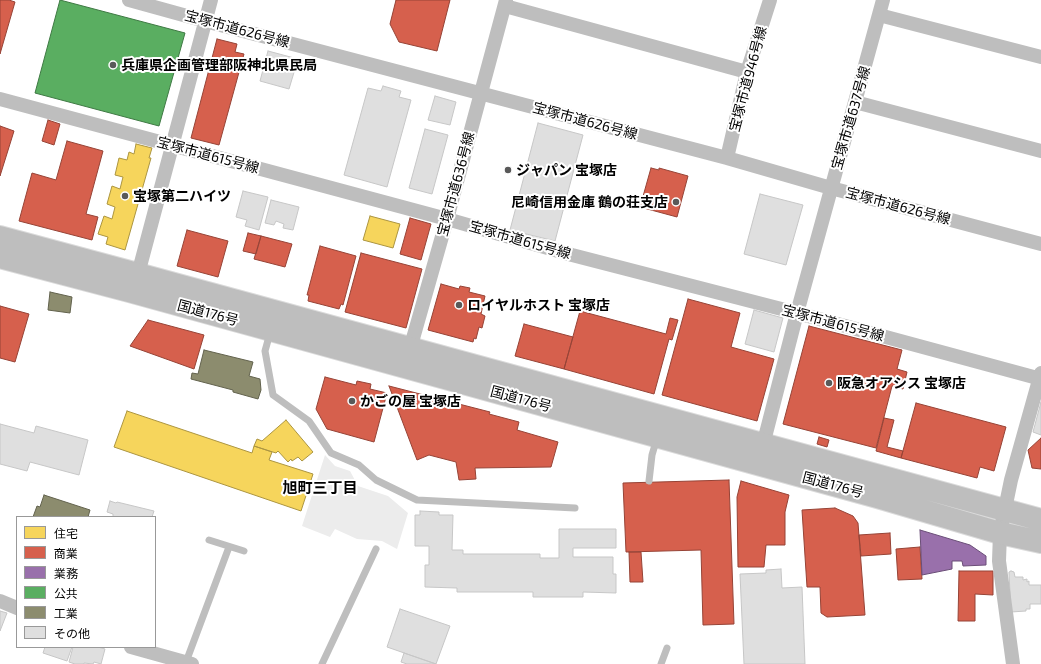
<!DOCTYPE html>
<html>
<head>
<meta charset="utf-8">
<style>
  body { margin:0 }
  #map { position:relative; width:1041px; height:664px; overflow:hidden; background:#fff; font-family:"Exo 2","Noto Sans JP",sans-serif }
  canvas { display:block }
  .legend { position:absolute; left:16px; top:516px; width:140px; height:132px; box-sizing:border-box; background:#fff; border:1px solid #999; margin:0; padding:5px 7px; list-style:none; font-size:12px; color:#000 }
  .legend li { display:flex; align-items:center; gap:8px; height:20px }
  .legend b { width:20px; border:1px solid #999 }
</style>
</head>
<body>
<div id="map">
<canvas width="1041" height="664"></canvas>
<ul class="legend">
<li><b style="height:11px;background:#f6d55c"></b>住宅</li>
<li><b style="height:11px;background:#d6604d"></b>商業</li>
<li><b style="height:11px;background:#9970ab"></b>業務</li>
<li><b style="height:11px;background:#5aae61"></b>公共</li>
<li><b style="height:11px;background:#8c8c6e"></b>工業</li>
<li><b style="height:11px;background:#dfdfdf"></b>その他</li>
</ul>
</div>
<script>
const ctx = document.querySelector('canvas').getContext('2d');
ctx.lineJoin = 'round';
function fillPath(path, color) {
  ctx.fillStyle = color;
  ctx.fill(path, 'evenodd');
}
function toPath(rows) {
  const path = new Path2D();
  for (const r of rows) {
    path.moveTo(r[0], r[1]);
    for (let i = 2; i < r.length; i += 2) path.lineTo(r[i], r[i + 1]);
  }
  return path;
}
function stroke(path, color, width, dash) {
  ctx.strokeStyle = color;
  ctx.lineWidth = width;
  ctx.lineCap = dash ? 'butt' : 'round';
  ctx.setLineDash(dash || []);
  ctx.stroke(path);
}
function drawText(font, color, halo, rows, align = 'center') {
  ctx.font = font + ' "Exo 2","Noto Sans JP",sans-serif';
  ctx.lineWidth = 4;
  ctx.setLineDash([]);
  ctx.textBaseline = 'middle';
  ctx.strokeStyle = halo;
  ctx.fillStyle = color;
  for (const [text, x, y, turn = 0] of rows) {
    ctx.save();
    ctx.translate(x, y);
    ctx.rotate((+turn || 0) * Math.PI / 180);
    ctx.textAlign = isNaN(turn) ? turn : align;
    if (halo) ctx.strokeText(text, 0, 0);
    ctx.fillText(text, 0, 0);
    ctx.restore();
  }
}
fillPath(toPath([
  [325,455,335,466,350,471,358,486,388,496,408,513,397,549,382,541,357,539,335,529,330,537,302,526]
]), '#ececec');
const homes = toPath([
  [136,144,152,148,149,158,151,158,125,250,106,244,108,237,98,234,104,216,112,219,115,207,107,204,112,186,120,189,123,177,115,175,119,158,127,160,129,152,134,154,136,144],
  [370,216,400,224,393,248,363,240,370,216],
  [127,411,252,453,254,446,272,452,269,460,313,474,301,511,114,447,127,411],
  [286,420,313,452,302,461,298,457,292,461,291,459,288,462,278,451,276,453,254,446,257,439,262,441,286,420]
]);
fillPath(homes, '#f6d55c');
stroke(homes, '#ac9540', 1);
const shops = toPath([
  [0,0,9,0,15,2,0,54,0,0],
  [396,0,450,0,437,51,399,42,390,24,396,0],
  [217,39,237,44,235,52,244,54,219,145,191,138,217,39],
  [48,120,60,124,54,145,42,141,48,120],
  [0,126,14,131,0,176,0,126],
  [67,141,103,151,86,214,98,217,92,240,19,221,32,173,56,180,67,141],
  [651,168,659,170,659,168,688,176,677,217,640,207,651,168],
  [410,218,431,224,421,260,400,254,410,218],
  [187,230,228,241,218,277,177,266,187,230],
  [248,233,261,236,256,254,243,251,248,233],
  [261,236,292,244,285,267,254,259,261,236],
  [320,246,356,256,343,305,341,304,339,309,308,301,309,295,307,295,320,246],
  [361,253,422,269,406,328,345,312,361,253],
  [441,284,459,289,460,286,470,288,469,292,485,296,481,314,485,316,482,328,479,327,476,339,474,338,473,342,428,330,441,284],
  [688,299,740,313,731,347,774,359,757,421,662,395,688,299],
  [0,306,29,314,15,362,0,358,0,306],
  [580,311,666,334,670,318,678,320,672,340,669,339,654,394,564,369,580,311],
  [148,320,204,335,194,369,130,346,148,320],
  [524,324,573,337,564,369,515,356,524,324],
  [809,326,902,350,897,369,907,372,903,389,892,386,876,448,783,424,809,326],
  [325,377,356,385,357,381,371,384,370,389,387,393,374,442,327,429,316,409,325,377],
  [389,386,490,412,489,414,519,422,517,430,558,442,551,467,475,468,476,479,459,480,456,462,429,455,417,460,389,386],
  [916,403,1006,427,994,471,980,467,977,478,901,458,916,403],
  [884,418,894,420,887,447,903,451,901,458,876,451,884,418],
  [819,437,829,440,827,447,817,444,819,437],
  [1041,438,1041,469,1032,468,1028,450,1041,438],
  [729,480,734,624,703,625,701,550,626,552,623,483,729,480],
  [741,481,789,495,785,512,785,545,766,545,764,567,738,567,737,497,741,481],
  [835,508,853,516,858,523,865,615,827,617,821,613,820,587,807,587,802,510,835,508],
  [890,533,891,554,861,556,859,535,890,533],
  [920,547,922,579,898,580,896,549,920,547],
  [629,552,641,552,643,582,630,582,629,552],
  [959,571,993,571,993,595,975,594,975,621,958,621,959,571]
]);
fillPath(shops, '#d6604d');
stroke(shops, '#964336', 1);
const offices = toPath([
  [920,530,970,545,986,556,986,565,963,566,962,561,952,561,952,569,922,575,920,530]
]);
fillPath(offices, '#9970ab');
stroke(offices, '#6b4e78', 1);
const public = toPath([
  [60,0,185,33,159,126,35,93,60,0]
]);
fillPath(public, '#5aae61');
stroke(public, '#3f7a44', 1);
const industry = toPath([
  [50,292,72,297,70,313,48,310,50,292],
  [204,350,253,362,249,376,260,379,261,390,258,399,233,392,233,390,191,379,192,373,198,374,204,350],
  [44,495,90,510,88,517,33,517,37,506,40,507,44,495]
]);
fillPath(industry, '#8c8c6e');
stroke(industry, '#62624d', 1);
const building = toPath([
  [268,51,298,59,289,89,260,81,268,51],
  [383,86,401,91,399,97,411,100,387,187,344,175,368,88,381,91,383,86],
  [435,96,456,102,450,125,428,120,435,96],
  [538,123,583,135,555,241,510,230,538,123],
  [425,129,448,135,432,194,409,188,425,129],
  [243,191,268,197,259,230,245,226,247,220,236,217,243,191],
  [760,194,803,205,786,265,744,254,760,194],
  [271,200,299,207,293,230,283,228,284,224,276,221,274,225,265,223,271,200],
  [754,310,783,318,774,352,745,344,754,310],
  [1041,402,1041,435,1033,432,1041,402],
  [0,424,34,433,36,426,88,440,79,475,30,462,27,471,0,464,0,424],
  [110,501,116,503,117,502,154,511,152,517,113,517,113,514,107,512,110,501],
  [420,511,439,512,439,515,453,515,452,550,463,550,463,554,540,554,540,558,559,558,559,529,616,529,616,548,573,548,573,557,613,557,613,574,616,574,616,593,583,592,583,597,533,597,533,592,457,592,457,588,425,587,425,565,429,565,429,546,415,546,415,515,420,515,420,511],
  [781,569,782,588,802,587,805,664,744,664,740,574,766,573,766,570,781,569],
  [1011,571,1014,572,1015,577,1023,577,1023,580,1027,579,1027,582,1029,581,1029,585,1041,585,1041,604,1030,604,1030,609,1026,609,1026,611,1011,612,1009,574,1009,572,1011,571],
  [400,609,450,626,436,664,387,647,400,609],
  [0,611,7,613,0,631,0,611],
  [45,647,72,647,67,661,43,653,45,647],
  [73,647,98,647,105,649,101,664,94,662,93,664,84,663,84,664,75,664,69,662,73,647],
  [404,653,436,664,407,664,401,662,404,653]
]);
fillPath(building, '#dfdfdf');
stroke(building, '#c7c7c7', 1);
const highway = toPath([
  [0,237,138,274,1041,520],
  [0,257,129,291,877,497,1000,533,1041,542]
]);
stroke(highway, '#dbdbdb', 24);
stroke(toPath([
  [270,333,265,351,273,395,309,421,331,453,359,465,376,480,417,500,575,508],
  [649,481,652,455,657,438],
  [209,540,244,551],
  [186,662,229,547],
  [322,664,376,549],
  [661,664,667,648]
]), '#bebebe', 7);
stroke(toPath([
  [129,0,205,21,727,158,831,188,1041,244],
  [505,6,747,72],
  [879,15,1041,57],
  [0,99,447,219,572,255,797,313,1041,379],
  [855,102,1041,151],
  [727,158,747,72,770,0],
  [138,274,211,0],
  [408,356,447,219,506,0],
  [763,445,797,313,883,0],
  [0,601,17,608],
  [131,647,192,664],
  [1013,664,999,561,1000,533,1011,480,1041,373]
]), '#bebebe', 14);
stroke(highway, '#bebebe', 22);
for (const [x, y, r, color] of [
  [113,65,4,"#595959"],
  [508,170,4,"#595959"],
  [125,196,4,"#595959"],
  [676,202,4,"#595959"],
  [459,305,4,"#595959"],
  [829,383,4,"#595959"],
  [352,401,4,"#595959"]
]) {
  const dot = new Path2D();
  dot.arc(x, y, r, 0, 2 * Math.PI);
  ctx.fillStyle = color;
  ctx.fill(dot);
  stroke(dot, '#fff', 1.5);
}
drawText('14px', '#000', '#fff', [
  ["宝塚市道626号線",237,29,15],
  ["宝塚市道946号線",748,79,-75],
  ["宝塚市道637号線",851,118,-74],
  ["宝塚市道626号線",585,121,15],
  ["宝塚市道615号線",208,155,15],
  ["宝塚市道636号線",456,184,-75],
  ["宝塚市道626号線",898,206,15],
  ["宝塚市道615号線",520,240,16],
  ["国道176号",208,313,15],
  ["宝塚市道615号線",833,323,15],
  ["国道176号",521,399,15],
  ["国道176号",833,485,15]
]);
drawText('bold 14px', '#000', '#fff', [
  ["兵庫県企画管理部阪神北県民局",121,65],
  ["ジャパン 宝塚店",516,170],
  ["宝塚第二ハイツ",133,196],
  ["尼崎信用金庫 鶴の荘支店",668,202,"right"],
  ["ロイヤルホスト 宝塚店",467,305],
  ["阪急オアシス 宝塚店",837,383],
  ["かごの屋 宝塚店",360,401]
], 'left');
drawText('bold 15px', '#000', '#fff', [
  ["旭町三丁目",320,488]
]);
</script>
</body>
</html>
